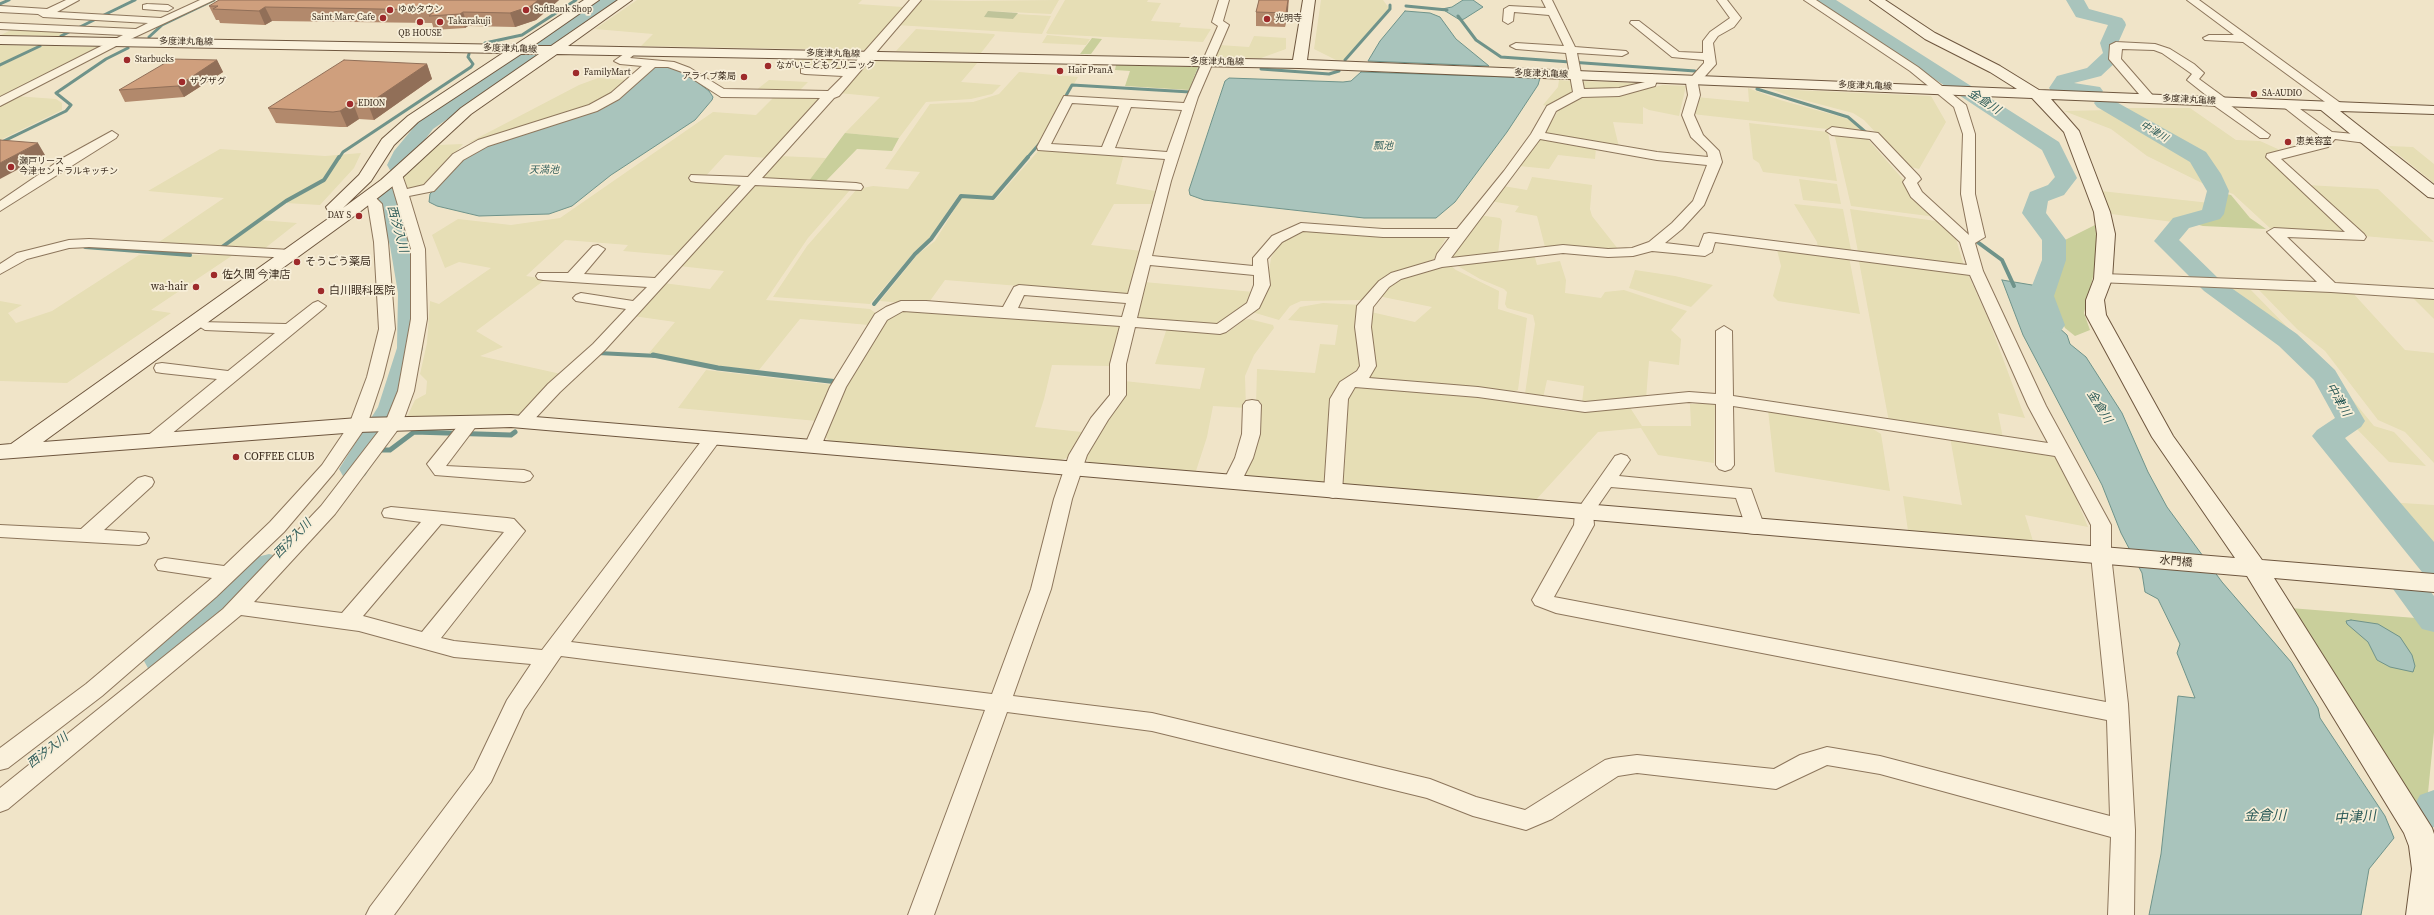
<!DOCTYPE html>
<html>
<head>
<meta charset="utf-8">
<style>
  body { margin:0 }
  canvas { display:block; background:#f0e4c8 }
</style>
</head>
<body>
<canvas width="2434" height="915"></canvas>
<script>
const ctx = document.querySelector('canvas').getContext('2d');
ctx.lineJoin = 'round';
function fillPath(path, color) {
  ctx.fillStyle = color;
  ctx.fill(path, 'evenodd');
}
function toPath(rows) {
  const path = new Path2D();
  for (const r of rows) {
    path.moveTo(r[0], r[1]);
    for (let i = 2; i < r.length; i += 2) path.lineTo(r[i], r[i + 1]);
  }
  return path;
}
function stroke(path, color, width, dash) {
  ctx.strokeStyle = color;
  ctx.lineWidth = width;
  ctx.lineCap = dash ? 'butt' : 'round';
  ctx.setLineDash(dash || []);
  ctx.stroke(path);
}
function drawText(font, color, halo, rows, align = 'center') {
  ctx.font = font + ' "Source Serif 4","Noto Sans JP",serif';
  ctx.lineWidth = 3.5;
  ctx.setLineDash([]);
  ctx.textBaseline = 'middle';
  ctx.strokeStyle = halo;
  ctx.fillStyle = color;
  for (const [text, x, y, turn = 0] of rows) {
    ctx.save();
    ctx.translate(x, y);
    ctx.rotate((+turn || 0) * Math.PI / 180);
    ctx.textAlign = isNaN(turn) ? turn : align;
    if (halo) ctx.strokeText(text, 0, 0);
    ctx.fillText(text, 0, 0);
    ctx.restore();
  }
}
fillPath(toPath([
  [637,0,862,0,858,4,903,7,866,50,641,46,653,34,595,29],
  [918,0,969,1,1059,0,1051,14,988,11,1013,19,1016,14,1051,16,1042,34,896,25],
  [1065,0,1148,0,1147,2,1161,3,1151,21,1181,23,1179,27,1211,29,1203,42,1048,34,1046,33],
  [1321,0,1383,0,1389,8,1344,60,1336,60,1314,49],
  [17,27,71,30,60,36,1,35],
  [916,29,994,34,995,35,981,53,896,51],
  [1047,35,1090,39,1086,45,1042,43],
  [1254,36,1286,38,1286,49,1261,58,1215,57,1219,45,1249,47],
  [0,45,101,47,0,98],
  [789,59,858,61,848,72,781,68],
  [867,60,978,62,961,82,1001,85,992,94,971,99,926,102,899,138,845,133,880,97,839,93],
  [1019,72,1078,77,1036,148,993,197,959,195,928,240,915,251,870,304,773,297,807,246,857,189,873,186,908,189,920,172,885,169,930,104,973,102,999,94],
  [598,78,629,80,613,94,583,108,468,143,579,85],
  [769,80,808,82,798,92,755,91],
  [1559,80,1573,81,1575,93,1547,106,1543,105,1558,87],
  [1582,81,1635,83,1637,86,1621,90,1583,89],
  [1663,85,1686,86,1679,116,1649,110,1643,107,1643,124,1613,122,1619,147,1544,134,1558,111,1578,97,1621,95],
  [1748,88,1780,100,1845,118,1851,121,1863,133,1692,114,1696,97,1749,102],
  [1771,89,1931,96,1946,122,1919,169,1907,166,1864,120,1853,113,1792,97],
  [15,96,56,99,62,103,62,110,0,140,0,104],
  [775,96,825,96,768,158,725,155,703,179,748,182,680,256,623,251,628,245,565,240,526,276,546,279,476,331,503,347,480,356,561,374,517,417,407,417,415,400,426,394,427,381,420,374,427,343,430,301,439,304,491,268,459,262,445,268,432,235,458,219,511,225,560,218,713,112,756,115],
  [2119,108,2190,108,2236,140,2260,141,2280,150,2266,156,2346,233,2272,230,2233,194,2222,190,2220,180,2204,158],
  [2112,110,2194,157,2201,167,2210,187,2147,156,2111,129,2064,111],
  [1749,123,1828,132,1837,181,1763,172,1759,163,1753,159],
  [1834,133,1865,136,1936,217,1851,206],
  [1541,139,1596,148,1595,159,1558,155,1549,169,1519,166,1536,140],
  [463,144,425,186,407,190,401,176,437,145],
  [2388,146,2413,147,2434,164,2434,183],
  [220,149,325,156,361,153,354,168,320,205,286,203,260,220,297,223,264,249,156,244,224,198,148,191],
  [1039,150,1124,154,1116,184,1155,191,1152,204,1114,204,1091,245,1142,251,1131,295,945,280,927,305,880,301,918,254,935,241,962,197,995,200],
  [779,156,826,158,808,182,760,178],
  [1532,177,1592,185,1590,209,1592,216,1618,249,1545,247,1537,216,1515,212,1519,206,1490,201,1503,186,1527,190],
  [1799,179,1837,184,1841,204,1803,200],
  [755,182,850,190,808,238,766,300,870,309,877,314,869,325,800,319,759,370,719,366,649,353,675,322,633,316,663,283,710,289,724,271,679,266],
  [2307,185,2378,189,2434,242,2363,236],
  [2101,191,2210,203,2207,214,2179,219,2173,222,2111,214],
  [1794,204,1843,209,1851,250,1818,248,1817,242],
  [1850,209,1943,222,1956,239,1964,266,1858,252],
  [1478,215,1500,218,1502,221,1498,254,1452,259,1449,256],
  [1308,230,1447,236,1432,262,1389,275,1364,300,1301,301,1290,306,1279,320,1252,312,1266,292,1271,258,1278,246,1294,233],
  [1777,250,1849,257,1860,314,1778,301,1773,296,1781,266],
  [1534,254,1537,265,1560,261,1566,280,1565,293,1601,298,1605,292,1624,290,1687,311,1671,330,1681,339,1679,365,1649,361,1646,399,1582,403,1584,386,1547,380,1543,398,1525,394,1535,324,1533,315,1507,308,1505,304,1507,292,1504,289,1480,279,1456,265],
  [139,255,233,255,151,310,171,313,67,383,0,381,0,301,22,305,8,313,16,323,52,311],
  [1858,256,1967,272,1989,321,2025,418,1998,413,2003,438,1889,422],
  [1450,265,1456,270,1499,291,1498,309,1527,318,1518,390,1510,393,1458,385,1455,387,1369,380,1366,327,1371,312,1415,322,1432,307,1378,296,1400,276],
  [1635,270,1675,276,1713,285,1691,307,1629,288],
  [1144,282,1254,292,1244,309,1222,324,1212,325,1137,319],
  [2217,287,2248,287,2296,336,2317,354,2342,387,2374,426,2394,432,2426,466,2389,462,2354,426,2356,423,2332,381,2294,341],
  [2257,288,2351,291,2405,350,2434,353,2434,463,2405,432,2378,420,2325,351,2297,329],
  [2409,294,2434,296,2434,319],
  [1323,303,1362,305,1362,364,1349,377,1327,483,1244,478,1241,474,1256,405,1257,369,1315,373,1320,344,1335,345,1338,325,1288,320,1300,307],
  [908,309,1111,322,1120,327,1111,366,1052,365,1044,399,1035,427,1082,432,1070,457,1057,461,834,444,825,437,845,385,884,319],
  [1249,319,1273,325,1274,328,1254,355,1245,376,1246,408,1213,406,1207,437,1195,474,1095,466,1085,459,1124,381,1200,389,1205,368,1155,364,1167,328,1227,333,1244,320],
  [706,370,834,385,817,421,678,408],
  [1358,386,1495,397,1565,411,1629,406,1642,426,1691,426,1690,404,1715,403,1714,463,1658,455,1641,428,1598,432,1534,502,1347,485,1341,481,1343,424,1350,387],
  [1768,410,1868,426,1881,434,1890,491,1775,472],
  [1950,437,2048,454,2060,459,2088,527,2025,515,2033,541,1908,531,1903,496,1962,505],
  [2386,502,2434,505,2434,558]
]), '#e6deb5');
fillPath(toPath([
  [1092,38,1102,39,1091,54,1080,54],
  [1116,65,1198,67,1189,90,1125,86,1130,71,1115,70],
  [845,133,899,138,892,151,857,149,824,183,808,182],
  [2222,193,2231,195,2250,218,2266,229,2203,226,2191,223,2207,220,2215,214],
  [2095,225,2097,245,2095,269,2084,313,2090,330,2075,336,2065,328,2050,299,2063,241],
  [2290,608,2428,619,2434,632,2434,732,2427,803,2416,806]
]), '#c9cf9b');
fillPath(toPath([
  [988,11,1018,13,1013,19,984,17]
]), '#bfc49a');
const water = toPath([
  [1463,0,1473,0,1483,7,1464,19,1460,20,1442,9,1452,7,1463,0],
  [1405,11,1430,13,1440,17,1456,39,1489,66,1368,61,1380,41,1405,11],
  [658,64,680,69,709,91,713,97,712,100,695,120,611,175,572,206,549,214,479,216,437,206,429,202,430,194,473,150,581,114,658,64],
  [1361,72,1540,78,1538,85,1507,132,1455,202,1436,218,1364,218,1204,200,1190,195,1189,190,1212,120,1225,81,1229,78,1343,82,1351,81,1361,72],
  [2002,280,2050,288,2050,300,2057,326,2067,335,2070,344,2086,357,2122,413,2148,472,2167,507,2222,582,2291,662,2318,708,2320,718,2385,816,2394,838,2369,869,2361,915,2149,915,2161,854,2178,696,2195,698,2177,653,2180,644,2158,599,2145,592,2142,573,2121,533,2102,485,2023,335,2002,280],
  [2351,620,2378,624,2400,637,2412,655,2415,666,2413,672,2390,667,2377,660,2368,642,2347,624,2346,621,2351,620]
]);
fillPath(water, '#a9c4bc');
stroke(water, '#6f938a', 1);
stroke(toPath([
  [0,4,9,0],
  [1406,6,1447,10],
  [104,15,135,0],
  [1458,16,1476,40,1501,57,1695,71],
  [78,28,96,19],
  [61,36,73,30],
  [149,37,162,25,214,0],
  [485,43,522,35,576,0],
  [1345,60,1390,9,1390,5],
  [0,65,40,46],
  [1261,69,1329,74,1339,71],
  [1757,89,1848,117,1869,135],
  [1063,101,1072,85,1190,92,1200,67],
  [0,143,66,111,71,105,56,93,106,59,128,48],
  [339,158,343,152,471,67,473,64,468,57,469,54],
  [1027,158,1040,143]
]), '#6f938a', 3);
stroke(toPath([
  [1972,238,2002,260,2014,286],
  [85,247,190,255],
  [222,247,286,201,324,180,339,157],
  [874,304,915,254,931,239,961,196,993,198,1028,157],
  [596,355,598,353,658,356]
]), '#6f938a', 4);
stroke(toPath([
  [653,355,718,368,838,382],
  [382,450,390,450,414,432,511,435,515,432]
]), '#6f938a', 5);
fillPath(toPath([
  [598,0,619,0,433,129,415,153,406,170,398,172,390,170,387,165,394,151,419,121,598,0],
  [1815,0,1836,0,2059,142,2077,178,2064,195,2048,201,2046,213,2066,240,2066,260,2054,296,2065,325,2061,331,2052,333,2043,331,2028,296,2042,260,2042,240,2022,213,2030,192,2048,185,2055,177,2042,150,1815,0],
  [2066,0,2084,0,2089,9,2122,18,2125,22,2126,25,2118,43,2121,53,2117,61,2101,76,2074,83,2100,87,2103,91,2100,95,2093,97,2059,94,2052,92,2049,88,2057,76,2087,68,2103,53,2100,43,2108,25,2076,17,2066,0],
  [2104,97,2111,99,2206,152,2221,174,2229,191,2224,214,2220,219,2189,228,2179,240,2220,280,2297,334,2335,370,2365,421,2361,427,2345,438,2434,542,2434,575,2422,572,2312,436,2317,430,2335,418,2314,380,2279,346,2204,291,2154,241,2173,218,2202,210,2207,191,2190,162,2097,107,2094,103,2097,99,2104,97],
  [387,186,395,188,398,193,414,246,424,293,423,348,406,407,365,476,354,479,343,476,339,469,378,407,397,348,398,293,390,246,376,193,379,188,387,186],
  [269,554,281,557,285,565,281,573,175,670,162,674,149,670,144,661,149,652,257,557,269,554],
  [2410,577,2422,581,2434,596,2434,632,2422,629,2393,589,2398,581,2410,577],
  [2434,790,2434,827,2431,828,2417,823,2411,811,2420,795,2434,790]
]), '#a9c4bc');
const street = toPath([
  [66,0,79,0,57,12,161,18,200,0,214,0,120,44,0,106,0,97,123,35,0,29,0,23,136,29,148,23,43,17,38,14,0,12,0,6,47,9,66,0],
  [910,0,921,0,839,96,834,98,762,178,856,183,861,184,863,187,861,190,755,185,605,350,560,392,528,426,516,426,513,422,548,384,593,344,626,309,576,301,573,298,576,295,581,293,633,301,647,287,543,280,538,279,536,276,538,273,568,273,593,246,598,245,605,249,584,274,655,278,741,185,696,182,691,181,689,178,691,175,748,177,820,98,721,97,682,72,668,67,655,67,619,99,597,111,488,146,463,160,434,191,409,196,425,249,427,319,414,391,402,424,335,514,254,602,342,613,421,522,384,517,382,513,384,509,391,507,507,518,514,519,525,531,441,638,454,641,542,650,706,435,712,434,718,435,721,439,718,443,571,642,992,694,1031,589,1054,499,1069,455,1091,418,1110,395,1110,364,1120,326,903,311,887,320,846,387,819,451,807,451,804,447,830,387,875,314,886,307,901,301,926,301,1003,307,1014,287,1019,285,1128,294,1165,159,1038,150,1037,147,1064,96,1184,103,1218,26,1212,22,1219,0,1229,0,1223,21,1229,25,1198,97,1171,181,1152,256,1253,266,1253,258,1272,236,1301,223,1383,229,1457,229,1504,171,1531,134,1547,106,1573,92,1566,53,1516,49,1510,46,1516,43,1564,46,1549,15,1514,12,1513,21,1508,24,1503,21,1504,9,1509,6,1546,8,1542,0,1552,0,1575,47,1626,51,1628,53,1622,56,1577,53,1584,89,1619,88,1645,82,1648,76,1652,74,1658,78,1655,86,1619,96,1582,97,1556,111,1545,133,1657,152,1708,157,1707,152,1691,137,1682,115,1688,95,1686,83,1704,63,1704,60,1672,57,1630,23,1631,21,1639,21,1679,52,1703,53,1703,41,1710,32,1730,18,1717,0,1727,0,1741,18,1734,27,1718,36,1713,43,1716,64,1698,84,1700,95,1694,115,1703,135,1719,151,1722,162,1704,205,1682,229,1665,243,1699,247,1704,234,1709,233,1967,265,1960,242,1911,197,1903,182,1906,178,1870,139,1832,135,1826,131,1832,127,1878,133,1919,176,1921,179,1917,183,1922,192,1969,235,1961,194,1963,134,1954,107,1910,71,1804,0,1816,0,1918,67,1966,105,1975,134,1975,194,1985,237,1975,243,1983,271,2046,406,2111,525,2111,555,2128,704,2135,830,2134,915,2108,915,2111,837,1880,774,1827,765,1776,789,1637,773,1618,776,1552,819,1526,830,1473,816,1427,798,1152,731,1007,712,934,915,908,915,985,710,561,656,524,710,491,782,394,915,366,915,370,907,474,769,507,700,531,664,454,657,359,631,241,615,8,809,0,812,0,788,223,609,321,506,385,423,398,391,411,319,411,249,389,175,391,172,401,172,407,189,424,185,453,154,478,140,589,105,611,93,642,66,620,64,614,61,631,49,637,52,630,58,674,62,690,68,724,89,828,91,843,76,805,74,801,73,801,69,849,69,910,0],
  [1072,103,1119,106,1102,147,1051,144,1072,103],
  [1131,107,1182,110,1167,152,1115,148,1131,107],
  [1540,139,1657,160,1707,165,1693,201,1672,223,1649,242,1632,248,1608,249,1563,245,1451,258,1540,139],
  [1303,231,1383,237,1450,237,1437,254,1435,260,1391,273,1379,281,1357,306,1355,327,1360,366,1357,371,1340,382,1330,399,1324,492,1326,496,1333,498,1340,496,1342,492,1348,399,1355,387,1478,397,1585,412,1689,402,1716,404,1716,465,1719,469,1725,471,1731,469,1734,465,1733,406,2055,456,2091,525,2091,555,2106,702,1554,597,1594,525,1593,513,1611,487,1736,498,1748,533,1755,534,1762,533,1765,528,1751,489,1619,476,1630,460,1627,456,1621,454,1615,456,1575,513,1574,525,1532,600,1535,605,1556,613,2107,720,2110,816,1880,756,1827,747,1800,755,1774,769,1637,755,1613,758,1605,760,1525,810,1476,797,1430,779,1152,713,1013,696,1051,589,1072,499,1087,455,1108,420,1126,395,1126,364,1135,327,1220,334,1226,332,1259,308,1270,285,1267,259,1282,242,1303,231],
  [1715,242,1970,275,2028,406,2048,443,1733,396,1732,331,1724,326,1716,331,1716,394,1689,392,1585,402,1478,387,1369,378,1376,366,1371,327,1373,307,1389,287,1401,279,1442,267,1563,253,1608,257,1633,256,1652,251,1705,256,1712,252,1715,242],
  [1150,265,1254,275,1254,285,1247,303,1217,324,1137,318,1150,265],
  [1024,295,1126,303,1122,317,1018,308,1024,295],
  [441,524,504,532,422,632,363,616,441,524],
  [2187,0,2199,0,2346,107,2344,110,2336,110,2243,42,2205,40,2203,38,2209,35,2234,35,2187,0],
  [147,4,168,5,173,8,168,11,143,9,143,5,147,4],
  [2116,42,2155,44,2170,49,2194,64,2204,73,2199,79,2225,98,2226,102,2270,135,2268,138,2260,138,2212,104,2211,99,2187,80,2192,74,2162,53,2154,50,2122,49,2121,59,2155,98,2149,102,2145,101,2109,59,2110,45,2116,42],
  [2289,101,2332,132,2366,135,2372,139,2366,143,2335,139,2328,147,2281,159,2364,234,2366,237,2364,240,2287,237,2335,283,2434,289,2434,299,2331,292,2098,282,2095,279,2103,274,2317,282,2267,232,2274,228,2345,232,2266,157,2267,154,2318,141,2323,138,2285,108,2283,105,2289,101],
  [112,131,118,135,116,138,0,211,0,201,63,158,112,131],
  [368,194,373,195,382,204,388,242,395,329,383,377,367,425,334,473,284,532,216,597,102,696,8,768,0,770,0,748,86,684,212,578,158,570,155,565,158,560,165,558,224,566,270,522,322,465,349,425,367,377,379,329,374,242,368,205,361,198,368,194],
  [89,239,291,250,298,254,291,258,89,247,69,248,27,259,0,274,0,264,17,253,69,240,89,239],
  [318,301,326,306,323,309,158,445,146,445,143,441,146,437,217,379,162,373,156,372,154,368,156,364,162,363,228,371,275,333,205,330,197,325,199,322,286,324,313,303,318,301],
  [1252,400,1258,401,1261,405,1260,434,1253,458,1239,486,1232,488,1225,486,1223,482,1235,458,1242,434,1243,405,1246,401,1252,400],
  [471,416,477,417,480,421,446,466,524,470,530,472,533,476,530,480,524,482,435,475,427,464,465,417,471,416],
  [145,476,152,478,154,482,152,486,104,530,146,533,149,538,146,543,139,545,0,537,0,525,81,529,138,478,145,476]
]);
const secondary = toPath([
  [584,0,599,0,533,46,551,46,618,0,632,0,568,46,1293,60,1303,0,1315,0,1307,60,2017,89,1990,72,1925,39,1870,0,1885,0,1935,33,2000,66,2039,90,2434,106,2434,114,2340,111,2434,185,2434,198,2428,197,2321,110,2051,99,2079,131,2110,212,2115,234,2112,279,2104,300,2106,315,2173,436,2262,560,2434,574,2434,592,2274,578,2432,828,2434,834,2434,915,2406,915,2412,869,2409,846,2404,833,2247,576,511,427,358,432,0,459,0,445,11,444,339,211,328,211,326,207,359,175,382,139,408,116,503,53,0,44,0,36,515,45,584,0],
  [521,54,539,54,461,108,381,180,343,208,371,181,394,145,418,122,521,54],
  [557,54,1299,68,2032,98,2064,132,2094,212,2097,234,2094,279,2086,300,2086,315,2152,437,2235,558,511,415,358,418,43,442,357,214,393,186,471,114,557,54]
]);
stroke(street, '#8d765c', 2);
stroke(secondary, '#6f573f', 2);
fillPath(street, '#faf1dc');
fillPath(secondary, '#faf1dc');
fillPath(toPath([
  [559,0,536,20,515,27,468,26,465,28,434,30,432,23,272,21,265,25,220,23,219,20,216,20,209,6],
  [1259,0,1289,0,1288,11,1285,27,1256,26,1256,12],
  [217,60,223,72,184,97,125,102,119,90],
  [427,64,432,79,374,120,359,119,347,127,340,127,276,123,268,108]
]), '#b2896c');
fillPath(toPath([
  [538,0,559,0,536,20,515,27,510,13],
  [1288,0,1288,11,1285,27,1286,13],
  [265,7,272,21,265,25,259,11],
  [463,12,468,26,465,28,460,14],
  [217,60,223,72,184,97,178,86],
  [427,64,432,79,374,120,368,104],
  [353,103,359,119,347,127,340,111],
  [38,143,45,155,0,179,0,163]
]), '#916f58');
const building = toPath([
  [219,0,538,0,531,6,510,13,463,12,460,14,429,16,436,10,265,7,259,11,213,9,218,6,209,6,219,0],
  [1259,0,1288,0,1286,13,1256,12,1259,0],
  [172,59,217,60,178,86,119,90,172,59],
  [344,60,427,64,368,104,353,103,340,111,333,112,268,108,344,60],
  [0,140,38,143,0,163,0,140]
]);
fillPath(building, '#cf9f7d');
stroke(building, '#916f58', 1);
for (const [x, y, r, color] of [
  [390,10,4,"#9e2a2b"],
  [526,10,4,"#9e2a2b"],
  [383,18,4,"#9e2a2b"],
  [1267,19,4,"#9e2a2b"],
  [420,22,4,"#9e2a2b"],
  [440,22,4,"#9e2a2b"],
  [127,60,4,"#9e2a2b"],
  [768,66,4,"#9e2a2b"],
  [1060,71,4,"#9e2a2b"],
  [576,73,4,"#9e2a2b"],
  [744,77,4,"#9e2a2b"],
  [182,82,4,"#9e2a2b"],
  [2254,94,4,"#9e2a2b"],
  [350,104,4,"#9e2a2b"],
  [2288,142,4,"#9e2a2b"],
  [11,167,4,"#9e2a2b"],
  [359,216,4,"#9e2a2b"],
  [297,262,4,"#9e2a2b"],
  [214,275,4,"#9e2a2b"],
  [196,287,4,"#9e2a2b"],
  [321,291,4,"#9e2a2b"],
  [236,457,4,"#9e2a2b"]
]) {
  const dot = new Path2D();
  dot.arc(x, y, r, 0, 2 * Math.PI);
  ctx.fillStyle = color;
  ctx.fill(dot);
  stroke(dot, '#f7eed8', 1.5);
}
drawText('9px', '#3d2e20', '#f7eed8', [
  ["ゆめタウン",398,10],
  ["SoftBank Shop",534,10],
  ["Saint Marc Cafe",375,18,"right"],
  ["光明寺",1275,19],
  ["Takarakuji",448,22],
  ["QB HOUSE",420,34,"center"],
  ["Starbucks",135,60],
  ["ながいこどもクリニック",776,66],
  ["Hair PranA",1068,71],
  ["FamilyMart",584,73],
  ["アライブ薬局",736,77,"right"],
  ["ザグザグ",190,82],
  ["SA-AUDIO",2262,94],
  ["EDION",358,104],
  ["恵美容室",2296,142],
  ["瀬戸リース",19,162],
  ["今津セントラルキッチン",19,172],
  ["DAY S",351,216,"right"]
], 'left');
drawText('9px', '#3d2e20', '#f7eed8', [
  ["多度津丸亀線",186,42,1],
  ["多度津丸亀線",510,49,2],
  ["多度津丸亀線",833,54,1],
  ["多度津丸亀線",1217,62,1],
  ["多度津丸亀線",1541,74,2],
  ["多度津丸亀線",1865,86,2],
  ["多度津丸亀線",2189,100,3]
]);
drawText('italic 10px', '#2f5d5a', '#f7eed8', [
  ["中津川",2154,132,30],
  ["瓢池",1383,146],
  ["天満池",544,170]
]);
drawText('11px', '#3d2e20', '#f7eed8', [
  ["そうごう薬局",305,262],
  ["佐久間 今津店",222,275],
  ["wa-hair",188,287,"right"],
  ["白川眼科医院",329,291],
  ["COFFEE CLUB",244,457]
], 'left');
drawText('11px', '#3d2e20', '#f7eed8', [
  ["水門橋",2176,562,5]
]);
drawText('italic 12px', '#2f5d5a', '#f7eed8', [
  ["金倉川",1984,102,33],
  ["西汐入川",397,229,75],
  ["中津川",2338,400,60],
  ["金倉川",2099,407,58],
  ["西汐入川",293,539,-46],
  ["西汐入川",48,751,-38]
]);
drawText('italic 14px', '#2f5d5a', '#f7eed8', [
  ["金倉川",2265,816],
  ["中津川",2355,818,-4]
]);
</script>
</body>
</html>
